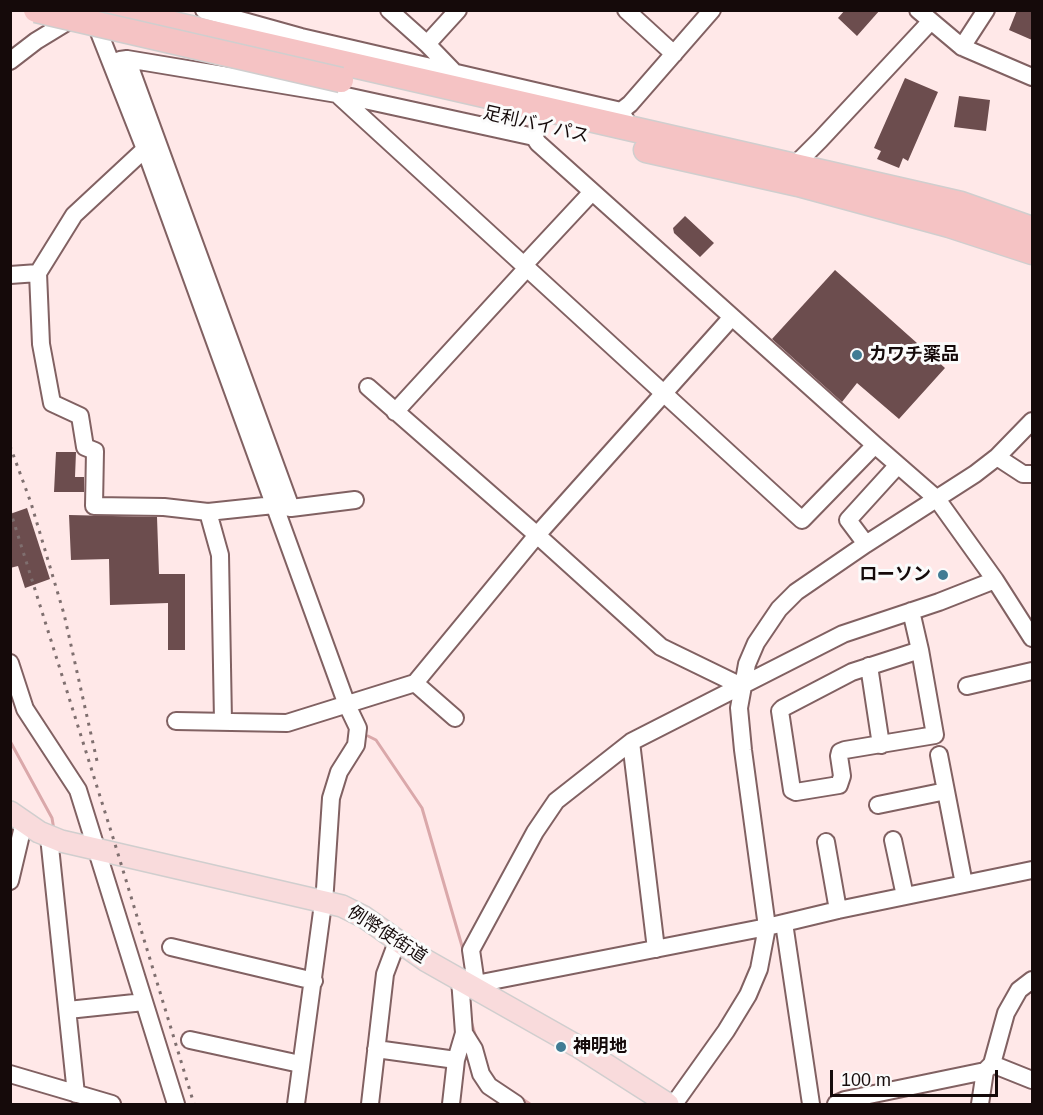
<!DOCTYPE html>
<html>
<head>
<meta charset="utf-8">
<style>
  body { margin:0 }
  #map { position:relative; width:1043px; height:1115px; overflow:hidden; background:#ffe8e8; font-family:Arial,sans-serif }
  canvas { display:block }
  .frame { position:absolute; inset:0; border:12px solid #150a0a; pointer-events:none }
  .scale { position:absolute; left:830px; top:1070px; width:168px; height:27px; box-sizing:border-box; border:3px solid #150a0a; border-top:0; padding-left:8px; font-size:18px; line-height:21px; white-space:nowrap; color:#150a0a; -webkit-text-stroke:4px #fbfbfb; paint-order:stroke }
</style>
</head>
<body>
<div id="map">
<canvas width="1043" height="1115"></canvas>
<div class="frame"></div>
<div class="scale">100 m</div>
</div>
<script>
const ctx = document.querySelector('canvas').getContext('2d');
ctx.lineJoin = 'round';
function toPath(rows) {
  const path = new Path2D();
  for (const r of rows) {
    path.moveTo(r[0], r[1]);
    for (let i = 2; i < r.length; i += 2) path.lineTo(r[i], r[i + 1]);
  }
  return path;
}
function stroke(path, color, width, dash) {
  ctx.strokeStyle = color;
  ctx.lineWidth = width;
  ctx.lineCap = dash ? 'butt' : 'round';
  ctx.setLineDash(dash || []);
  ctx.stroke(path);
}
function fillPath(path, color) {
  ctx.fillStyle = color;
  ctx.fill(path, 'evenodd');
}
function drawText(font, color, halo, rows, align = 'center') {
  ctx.font = font + ' Arial,"Noto Sans JP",sans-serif';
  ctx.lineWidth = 6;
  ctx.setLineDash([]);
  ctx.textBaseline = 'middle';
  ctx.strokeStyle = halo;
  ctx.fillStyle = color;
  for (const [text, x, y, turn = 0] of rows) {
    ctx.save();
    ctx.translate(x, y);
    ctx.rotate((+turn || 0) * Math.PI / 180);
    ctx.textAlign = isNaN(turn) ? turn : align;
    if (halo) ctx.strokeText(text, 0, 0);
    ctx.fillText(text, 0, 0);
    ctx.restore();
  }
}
stroke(toPath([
  [368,736,376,740,422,808,464,953],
  [10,741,52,818,54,830],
  [471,1021,476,1038],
  [521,1098,530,1104]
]), '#daa8aa', 3);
fillPath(toPath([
  [845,10,880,10,857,36,838,18],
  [1017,10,1032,10,1032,40,1009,30],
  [905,78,938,92,908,161,903,158,899,168,877,159,881,151,874,148],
  [959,96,990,100,986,131,954,127],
  [685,216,714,243,700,257,674,233,673,228],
  [835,270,945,368,899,419,857,383,842,402,772,339],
  [56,452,76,452,75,477,84,477,84,492,54,492],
  [27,508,50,579,25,588,18,566,10,568,10,514],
  [69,515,157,517,159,574,185,574,185,650,168,650,168,603,110,605,109,559,71,560]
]), '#6c4d4e');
const minor = toPath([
  [204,10,301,37,621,111,631,130],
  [389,10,427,44,455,73],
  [626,10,674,54],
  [918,10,962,47,1032,77],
  [93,17,145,149,347,705,358,728,356,745,339,772,331,798,325,889,296,1104],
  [427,44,458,10],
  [962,47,986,10],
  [127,59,291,508],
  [120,60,127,59,337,94,534,137],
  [10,61,36,41,77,16],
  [337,94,802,520,875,445],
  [621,111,630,104,712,10],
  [539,126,534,137,538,143,875,445,937,499,995,580,1032,638],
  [795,165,820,140,931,21],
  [524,265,592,192],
  [38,273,74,215,145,149],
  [10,275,38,273,41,344,52,403,80,416,85,447,95,451,94,506,164,507,208,512,274,505,291,508,355,500],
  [368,387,537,535,661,647,733,682,743,684],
  [395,412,527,268],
  [997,457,1023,474,1032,474],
  [208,512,220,555,223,721],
  [866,544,848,520,898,465],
  [911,611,920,650,935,735,845,750,840,752,839,756,842,776,839,785,796,792,792,790,780,711,783,708,852,672,920,650],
  [10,663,25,709,78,790,176,1104],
  [869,666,881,745],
  [415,683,455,718],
  [967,686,1032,671],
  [176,721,287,723,415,683,537,535,732,317],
  [631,742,656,949],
  [939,755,964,884],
  [878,805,946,791],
  [49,837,76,1094],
  [893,840,905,896],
  [826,842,838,910],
  [10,881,24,822],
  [784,923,811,1104],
  [171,947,314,981],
  [476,984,767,927,838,910,1032,870],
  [470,985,476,984,471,950,535,832,556,801,631,742,843,634,939,602,995,580],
  [68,1010,144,1002],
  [464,1033,474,1049,481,1074,489,1086,516,1104],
  [190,1040,300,1064],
  [376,1049,456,1060],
  [992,1064,1032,1080],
  [10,1074,112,1104],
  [370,1104,385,974,397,942],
  [451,1104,456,1060,464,1033,460,979],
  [674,1104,726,1031,748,995,759,969,767,927,743,750,739,708,747,664,756,643,779,609,796,592,866,544,975,474,997,457,1032,421],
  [836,1104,845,1100,985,1071],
  [980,1104,985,1071,992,1064,1006,1013,1019,990,1032,980]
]);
const major = toPath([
  [10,812,39,832,61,841,342,906,364,917,425,960,577,1046,668,1104]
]);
const highway = toPath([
  [112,10,961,204,1032,229],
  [646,150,798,184,949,225,1032,252]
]);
stroke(minor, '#816162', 20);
stroke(major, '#d0cece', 24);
stroke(highway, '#d0cece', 27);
stroke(minor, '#fff', 16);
stroke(major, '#f9dbdc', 21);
stroke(highway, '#f5c3c4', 24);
stroke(toPath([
  [10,446,31,503,64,614,97,761],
  [10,510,115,844,194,1104]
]), '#7f6f6f', 3, [3, 6]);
const highwayBridge = toPath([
  [36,10,341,80]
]);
stroke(highwayBridge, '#d0cece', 27, []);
stroke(highwayBridge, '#f5c3c4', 24);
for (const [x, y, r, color] of [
  [857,355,6,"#417c94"],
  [943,575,6,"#417c94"],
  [561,1047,6,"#417c94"]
]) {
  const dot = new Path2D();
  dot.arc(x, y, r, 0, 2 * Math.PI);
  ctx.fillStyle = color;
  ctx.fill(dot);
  stroke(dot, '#fbfbfb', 2);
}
drawText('18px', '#150a0a', '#fbfbfb', [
  ["足利バイパス",536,125,13],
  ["例幣使街道",387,935,33]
]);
drawText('bold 18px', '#150a0a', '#fbfbfb', [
  ["カワチ薬品",869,355],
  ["ローソン",931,575,"right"],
  ["神明地",573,1047]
], 'left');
</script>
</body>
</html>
